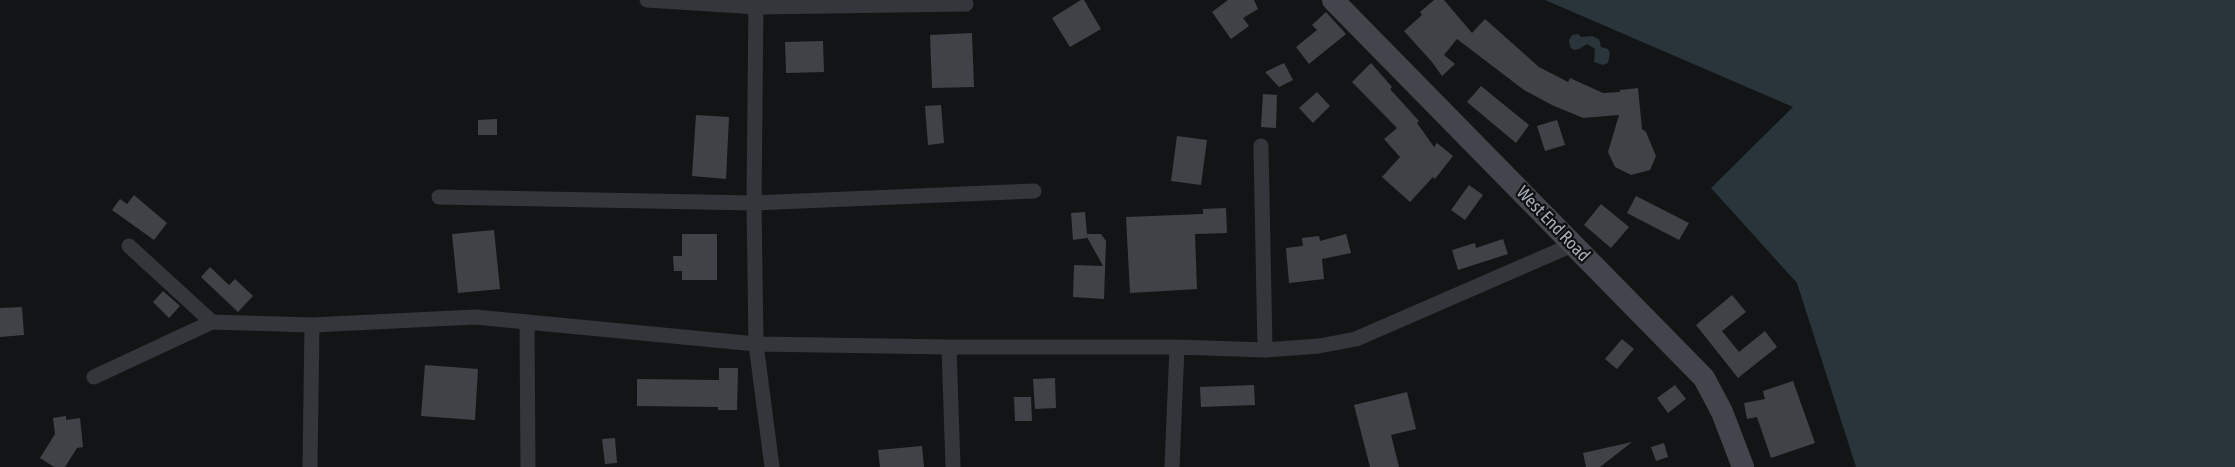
<!DOCTYPE html>
<html>
<head>
<meta charset="utf-8">
<style>
  body { margin:0 }
  canvas { display:block; background:#131416 }
</style>
</head>
<body>
<canvas width="2235" height="467"></canvas>
<script>
const ctx = document.querySelector('canvas').getContext('2d');
ctx.lineJoin = 'round';
function fillPath(path, color) {
  ctx.fillStyle = color;
  ctx.fill(path, 'evenodd');
}
function toPath(rows) {
  const path = new Path2D();
  for (const r of rows) {
    path.moveTo(r[0], r[1]);
    for (let i = 2; i < r.length; i += 2) path.lineTo(r[i], r[i + 1]);
  }
  return path;
}
function stroke(path, color, width, dash) {
  ctx.strokeStyle = color;
  ctx.lineWidth = width;
  ctx.lineCap = dash ? 'butt' : 'round';
  ctx.setLineDash(dash || []);
  ctx.stroke(path);
}
function drawText(font, color, halo, rows, align = 'center') {
  ctx.font = font + ' "Asap Condensed",sans-serif';
  ctx.lineWidth = 4.5;
  ctx.setLineDash([]);
  ctx.textBaseline = 'middle';
  ctx.strokeStyle = halo;
  ctx.fillStyle = color;
  for (const [text, x, y, turn = 0] of rows) {
    ctx.save();
    ctx.translate(x, y);
    ctx.rotate((+turn || 0) * Math.PI / 180);
    ctx.textAlign = isNaN(turn) ? turn : align;
    if (halo) ctx.strokeText(text, 0, 0);
    ctx.fillText(text, 0, 0);
    ctx.restore();
  }
}
fillPath(toPath([
  [1545,0,2235,0,2235,467,1856,467,1797,283,1711,188,1793,107],
  [1578,34,1581,37,1592,36,1599,39,1601,47,1608,49,1610,53,1608,63,1603,65,1594,62,1595,49,1587,44,1579,49,1574,50,1570,47,1569,40,1572,35]
]), '#29353a');
fillPath(toPath([
  [1081,0,1084,0,1101,29,1070,47,1052,18],
  [1228,0,1254,0,1258,9,1243,18,1249,26,1231,39,1212,12],
  [1434,0,1444,0,1472,33,1485,19,1539,67,1568,82,1570,78,1603,93,1620,92,1620,90,1638,88,1642,129,1646,132,1656,156,1650,170,1631,175,1615,167,1608,152,1619,115,1583,118,1552,105,1524,90,1457,39,1444,55,1455,64,1442,76,1432,62,1404,31,1422,15,1420,12],
  [1326,12,1346,34,1309,64,1296,47,1317,30,1312,25],
  [972,33,974,87,932,88,930,35],
  [823,41,824,72,786,73,785,42],
  [1284,63,1293,80,1279,87,1265,72],
  [1371,63,1392,87,1390,89,1419,121,1417,123,1434,147,1437,143,1453,156,1435,179,1433,177,1410,202,1382,177,1400,157,1384,139,1397,128,1352,82],
  [1481,86,1529,125,1516,143,1467,102],
  [1317,92,1330,106,1313,123,1299,108],
  [1263,94,1277,95,1276,128,1261,127],
  [941,105,944,143,928,145,925,106],
  [696,115,729,117,726,179,692,176],
  [497,119,497,135,478,135,478,120],
  [1557,120,1565,145,1545,151,1537,126],
  [1177,136,1207,140,1201,185,1171,181],
  [1469,185,1483,195,1465,220,1451,210],
  [134,195,167,223,154,240,112,210,120,199,127,204],
  [1636,196,1689,223,1679,240,1627,213],
  [1601,204,1629,227,1611,248,1584,225],
  [1226,208,1227,233,1195,234,1197,289,1130,293,1126,217,1203,214,1203,209],
  [1085,212,1087,234,1101,234,1106,241,1104,299,1073,297,1074,265,1103,266,1087,237,1087,238,1073,240,1071,213],
  [494,230,500,289,458,293,452,234],
  [682,234,717,234,717,280,682,280,682,271,674,271,673,256,682,256],
  [1346,234,1351,253,1322,259,1324,279,1289,283,1286,248,1303,246,1302,238,1319,236,1320,241],
  [1503,239,1508,254,1458,270,1452,250,1475,243,1476,248],
  [210,267,229,285,235,279,253,296,238,312,201,277],
  [163,291,180,306,169,318,153,302],
  [1732,295,1746,312,1722,331,1739,352,1765,331,1777,347,1738,378,1696,325],
  [22,307,24,335,0,337,0,308],
  [1622,339,1634,349,1617,369,1605,359],
  [425,365,478,369,475,420,421,416],
  [719,368,738,368,737,410,718,410,718,407,637,406,637,379,719,380],
  [1055,378,1056,408,1035,409,1033,379],
  [1793,381,1815,443,1771,458,1757,417,1747,419,1744,403,1765,399,1763,391],
  [1254,385,1255,405,1201,407,1200,387],
  [1675,385,1686,399,1668,413,1657,398],
  [1407,392,1416,429,1391,435,1399,467,1370,467,1354,405],
  [1014,397,1031,397,1032,421,1015,421],
  [66,416,66,420,80,418,83,447,77,448,65,467,54,467,40,458,55,434,53,418],
  [615,438,617,463,605,464,602,439],
  [1632,442,1600,467,1586,467,1583,453],
  [1664,443,1668,457,1656,461,1651,447],
  [922,446,924,467,880,467,878,450]
]), '#3f4246');
stroke(toPath([
  [647,0,757,7,966,4],
  [756,0,754,203,756,344,772,467],
  [1261,146,1265,350],
  [439,197,754,203,1034,191],
  [129,246,212,322],
  [527,322,528,467],
  [949,347,953,467],
  [94,377,212,322,312,325],
  [310,467,312,325,475,317,756,344,949,347,1177,347,1265,350,1319,346,1356,339,1572,245],
  [1172,467,1177,347]
]), '#34363b', 15);
stroke(toPath([
  [1333,0,1704,378,1722,412,1743,467]
]), '#42454b', 22);
drawText('18px', '#a4acb7', '#0f0f11', [
  ["West End Road",1553,224,46]
]);
</script>
</body>
</html>
